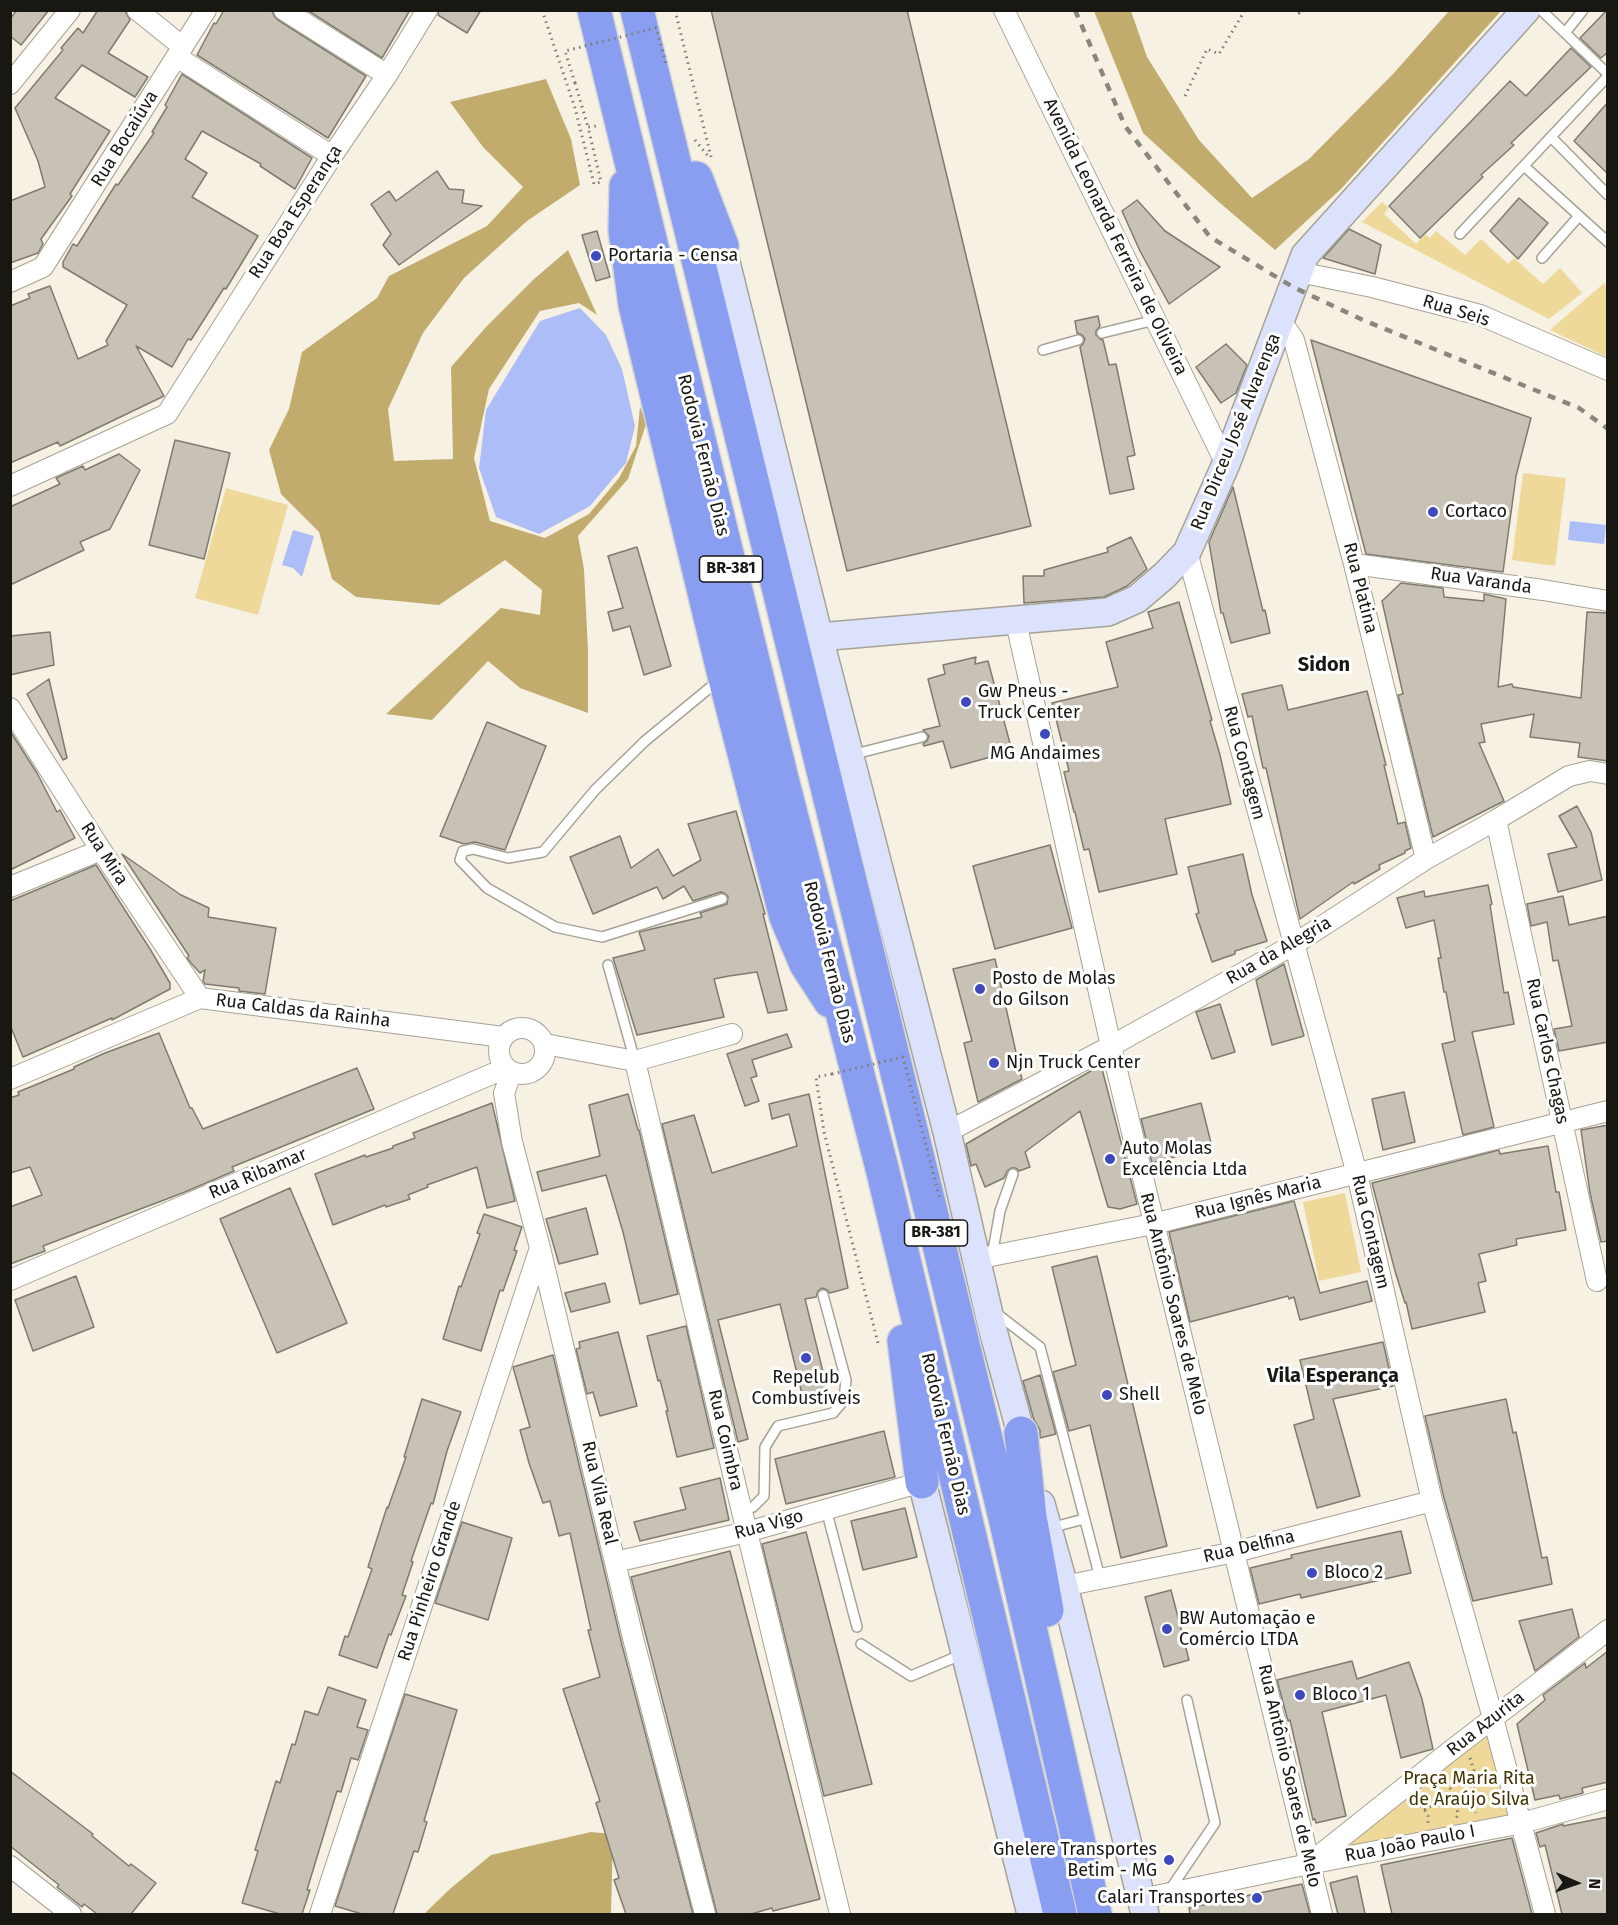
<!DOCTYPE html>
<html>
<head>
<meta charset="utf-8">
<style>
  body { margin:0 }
  #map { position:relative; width:1618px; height:1925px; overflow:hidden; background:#f6f1e3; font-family:"Fira Sans",sans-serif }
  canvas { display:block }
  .frame { position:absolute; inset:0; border:12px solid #181712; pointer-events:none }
  .north { position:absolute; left:1546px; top:1853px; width:60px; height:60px; -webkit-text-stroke:4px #fefefe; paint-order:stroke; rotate:92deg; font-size:16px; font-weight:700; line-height:24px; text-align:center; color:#181712 }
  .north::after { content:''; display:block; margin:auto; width:21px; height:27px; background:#181712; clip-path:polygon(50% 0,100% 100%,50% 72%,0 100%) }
</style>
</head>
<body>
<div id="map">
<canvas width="1618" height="1925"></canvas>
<div class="frame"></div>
<div class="north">N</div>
</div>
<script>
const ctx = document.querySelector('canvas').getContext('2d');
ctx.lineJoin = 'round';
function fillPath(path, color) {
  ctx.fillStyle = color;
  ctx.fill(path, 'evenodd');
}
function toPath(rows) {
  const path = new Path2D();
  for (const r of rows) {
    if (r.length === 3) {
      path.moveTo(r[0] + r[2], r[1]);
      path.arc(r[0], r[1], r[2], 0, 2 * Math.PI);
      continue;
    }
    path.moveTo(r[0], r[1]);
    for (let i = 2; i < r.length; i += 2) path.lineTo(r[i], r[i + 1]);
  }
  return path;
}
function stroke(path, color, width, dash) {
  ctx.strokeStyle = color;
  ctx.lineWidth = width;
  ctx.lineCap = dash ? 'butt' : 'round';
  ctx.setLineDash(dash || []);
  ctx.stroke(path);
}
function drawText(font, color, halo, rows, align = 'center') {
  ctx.font = font + ' "Fira Sans",sans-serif';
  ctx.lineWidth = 6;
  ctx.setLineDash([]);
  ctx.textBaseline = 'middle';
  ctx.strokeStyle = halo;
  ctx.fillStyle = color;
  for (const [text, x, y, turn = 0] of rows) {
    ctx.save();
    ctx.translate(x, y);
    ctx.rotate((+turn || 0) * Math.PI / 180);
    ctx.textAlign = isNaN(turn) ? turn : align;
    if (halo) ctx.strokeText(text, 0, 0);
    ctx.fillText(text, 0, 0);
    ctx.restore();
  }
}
fillPath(toPath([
  [1382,202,1389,208,1384,214,1416,244,1425,234,1430,238,1436,231,1465,255,1481,239,1508,264,1514,258,1543,284,1560,268,1582,293,1549,319,1362,222],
  [1604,283,1608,290,1607,357,1550,330],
  [1523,473,1566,478,1555,566,1512,560],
  [226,488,288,505,258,615,195,598],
  [1345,1193,1361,1272,1319,1281,1303,1202],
  [1492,1724,1512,1816,1329,1855]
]), '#eed99b');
fillPath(toPath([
  [1094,11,1131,11,1147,57,1199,140,1252,198,1309,159,1393,74,1449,11,1501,11,1341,189,1275,250,1220,203,1143,133],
  [546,79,571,139,580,185,527,221,464,278,423,333,388,409,394,461,453,459,451,367,487,326,534,279,568,250,597,315,579,303,540,311,489,389,474,458,490,521,545,538,589,514,619,478,636,446,640,407,647,421,628,479,578,536,584,569,588,651,588,713,520,688,488,661,432,720,386,714,501,608,540,615,542,590,505,560,439,605,356,597,332,579,319,532,281,494,269,450,289,409,302,352,377,298,389,276,487,226,523,187,483,147,450,102],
  [591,1832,613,1834,611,1914,424,1914,451,1888,491,1855]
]), '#c2ac6d');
fillPath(toPath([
  [580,308,606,335,622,369,635,426,626,463,590,506,539,534,496,517,479,468,486,410,540,321],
  [1570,521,1606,525,1604,544,1568,540],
  [293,530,314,536,302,577,293,568,282,565]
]), '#adbdf8');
const building = toPath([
  [17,10,49,10,21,45,10,36,10,19,17,10],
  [98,10,125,11,130,20,108,53,148,77,135,97,82,65,55,98,110,131,70,194,72,196,41,239,43,244,38,253,10,263,10,201,45,187,38,161,15,108,63,50,61,48,78,28,83,33,98,10],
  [224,10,272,10,274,16,278,20,366,76,328,138,197,55,214,23,216,24,224,10],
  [307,10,410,10,382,58,307,10],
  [439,10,481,10,467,33,438,15,439,10],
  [711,10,907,10,1031,526,847,571,711,10],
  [1607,10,1608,52,1601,58,1580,38,1607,10],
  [1571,48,1591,67,1511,143,1514,145,1481,175,1483,177,1420,238,1389,206,1510,81,1526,96,1571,48],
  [182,74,312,158,295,189,260,166,261,164,202,131,185,159,207,173,192,197,258,236,226,289,224,288,191,340,188,339,172,367,136,346,164,396,60,446,58,442,10,463,10,306,30,298,28,294,50,286,78,359,108,345,106,341,127,305,63,267,63,262,73,244,77,246,116,184,118,185,154,133,152,132,167,107,165,105,182,74],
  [1608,102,1608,174,1574,141,1608,102],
  [437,171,449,189,464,190,462,203,482,206,399,265,383,245,391,234,371,204,389,191,396,201,437,171],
  [1519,198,1548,223,1518,259,1490,231,1519,198],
  [1137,200,1165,231,1220,267,1169,304,1140,251,1122,211,1137,200],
  [1349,229,1381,245,1375,274,1323,258,1349,229],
  [597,231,610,277,596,281,582,235,597,231],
  [1098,316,1100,326,1096,331,1096,335,1100,339,1103,340,1109,365,1116,364,1135,455,1127,457,1134,489,1110,494,1080,347,1083,344,1085,339,1082,335,1077,333,1075,321,1098,316],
  [1311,340,1531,418,1516,476,1503,572,1366,554,1311,340],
  [1226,344,1247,365,1236,393,1221,403,1196,367,1226,344],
  [175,440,230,453,204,559,149,545,175,440],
  [119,454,140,470,110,529,80,542,84,550,10,585,10,507,60,484,56,478,83,466,85,470,119,454],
  [1233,487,1263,611,1265,610,1270,633,1231,643,1223,613,1221,613,1209,542,1233,487],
  [1131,537,1147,569,1127,586,1104,597,1024,603,1023,576,1044,576,1044,570,1108,552,1107,548,1131,537],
  [637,547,671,666,644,675,630,626,613,631,608,612,623,608,608,556,637,547],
  [1401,583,1443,588,1444,597,1484,601,1484,594,1506,599,1498,687,1512,684,1513,687,1581,698,1587,612,1608,613,1608,761,1578,757,1580,743,1530,737,1534,714,1481,724,1485,742,1479,743,1504,801,1433,837,1398,695,1403,694,1382,601,1401,583],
  [1179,602,1212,720,1210,721,1220,755,1231,804,1165,819,1177,874,1099,892,1089,849,1084,850,1075,812,1074,812,1064,772,1069,771,1052,703,1118,687,1106,642,1153,628,1148,612,1179,602],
  [50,632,54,665,10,675,10,636,50,632],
  [976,657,975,664,988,661,1012,751,951,768,943,741,924,746,923,744,927,741,929,736,923,730,940,726,928,679,945,674,943,665,976,657],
  [49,679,67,758,63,760,27,694,49,679],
  [1282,685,1288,710,1367,691,1386,765,1384,765,1398,824,1405,822,1411,848,1405,851,1405,853,1379,865,1380,869,1354,884,1353,882,1300,919,1266,768,1263,768,1252,716,1248,717,1242,694,1282,685],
  [487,722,546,746,505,850,475,842,464,844,440,836,487,722],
  [10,731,37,773,57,812,60,810,75,838,10,870,10,731],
  [1577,806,1591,832,1602,880,1558,892,1548,854,1577,847,1559,816,1577,806],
  [736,811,765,914,763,914,787,1010,768,1013,757,972,729,976,714,979,724,1017,637,1035,613,958,645,950,639,932,702,917,700,913,727,904,728,896,724,893,721,892,693,901,684,886,663,899,657,887,593,914,570,857,620,836,631,868,658,849,673,876,701,860,688,824,736,811],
  [1050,845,1072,928,995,949,973,866,1050,845],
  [122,854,181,895,209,908,208,917,276,928,265,994,239,991,239,988,205,984,203,981,205,970,200,973,191,963,187,958,189,956,122,854],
  [1243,854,1252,895,1267,941,1235,951,1235,954,1212,962,1196,914,1199,913,1188,867,1243,854],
  [96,865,150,949,170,983,170,989,112,1020,112,1018,23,1057,10,1025,10,901,96,865],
  [1488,885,1492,904,1490,905,1504,993,1508,992,1514,1024,1472,1032,1494,1127,1463,1135,1442,1044,1455,1041,1446,992,1444,992,1438,958,1441,958,1434,920,1406,928,1397,898,1424,891,1425,897,1488,885],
  [1563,896,1569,925,1608,916,1608,1042,1559,1051,1554,1029,1572,1026,1558,960,1553,961,1547,922,1531,926,1527,904,1563,896],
  [995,959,1022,1079,978,1102,964,1043,972,1041,953,969,995,959],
  [1284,964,1304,1036,1272,1045,1256,980,1284,964],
  [1220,1004,1235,1052,1212,1059,1196,1012,1220,1004],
  [159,1033,190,1108,192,1108,203,1129,357,1068,374,1109,232,1167,234,1171,185,1192,43,1246,45,1251,10,1264,10,1207,42,1195,30,1167,10,1173,10,1098,19,1095,18,1092,74,1069,74,1067,105,1053,159,1033],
  [787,1034,792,1047,752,1060,757,1076,751,1078,759,1101,745,1106,727,1054,787,1034],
  [1101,1065,1137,1204,1120,1209,1108,1207,1080,1111,1025,1152,1030,1167,1019,1171,1016,1168,1011,1168,1007,1171,1004,1178,985,1187,976,1164,971,1166,966,1144,1101,1065],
  [1404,1092,1415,1142,1383,1150,1372,1099,1404,1092],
  [628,1094,638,1130,639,1130,678,1294,640,1304,623,1232,606,1175,542,1191,537,1172,600,1156,589,1105,628,1094],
  [809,1094,848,1288,830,1293,827,1290,822,1288,818,1291,816,1297,805,1299,829,1396,804,1402,780,1304,718,1320,748,1439,738,1442,662,1124,694,1115,712,1173,797,1146,789,1114,772,1119,769,1104,809,1094],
  [492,1103,515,1201,487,1208,477,1167,427,1185,428,1187,408,1195,410,1199,386,1207,385,1205,333,1225,315,1174,365,1155,366,1157,393,1148,393,1146,415,1138,413,1133,492,1103],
  [1201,1103,1212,1147,1152,1163,1141,1119,1201,1103],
  [1608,1125,1608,1241,1601,1242,1590,1193,1581,1130,1608,1125],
  [1548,1146,1556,1192,1559,1192,1566,1230,1516,1239,1517,1245,1479,1254,1486,1281,1478,1283,1485,1312,1412,1329,1406,1302,1405,1303,1395,1271,1372,1183,1499,1150,1500,1154,1548,1146],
  [290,1188,347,1323,277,1353,220,1219,290,1188],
  [1294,1201,1320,1293,1367,1281,1372,1301,1300,1320,1294,1297,1289,1299,1288,1296,1190,1322,1169,1232,1294,1201],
  [586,1208,598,1254,559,1264,546,1219,586,1208],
  [484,1214,522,1227,514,1250,517,1251,503,1291,500,1290,481,1351,443,1339,459,1286,461,1287,480,1234,477,1233,484,1214],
  [1097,1256,1167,1546,1121,1558,1090,1425,1069,1431,1053,1372,1076,1365,1052,1267,1097,1256],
  [76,1276,94,1327,33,1351,15,1300,76,1276],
  [605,1283,610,1302,571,1312,565,1293,605,1283],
  [686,1326,714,1448,677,1457,666,1411,668,1411,660,1380,658,1381,647,1336,686,1326],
  [618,1332,637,1406,600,1416,593,1392,587,1394,576,1349,580,1348,579,1342,618,1332],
  [1383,1342,1393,1386,1333,1399,1360,1496,1317,1508,1294,1425,1314,1419,1300,1360,1383,1342],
  [553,1355,622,1645,693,1914,626,1914,614,1880,619,1878,596,1803,600,1801,563,1689,600,1677,588,1630,591,1630,570,1533,559,1536,550,1501,543,1503,529,1463,520,1430,530,1427,513,1367,553,1355],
  [1040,1375,1056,1434,1040,1438,1040,1430,1034,1420,1023,1381,1040,1375],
  [422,1399,461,1412,447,1451,433,1504,431,1503,411,1561,413,1562,402,1595,406,1596,391,1635,389,1634,377,1668,339,1655,345,1636,348,1637,372,1569,368,1567,387,1507,388,1508,406,1457,404,1457,422,1399],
  [1506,1399,1513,1433,1516,1432,1542,1558,1547,1557,1552,1584,1473,1601,1444,1498,1425,1416,1506,1399],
  [884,1431,895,1477,786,1504,775,1459,884,1431],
  [720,1478,729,1520,640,1541,634,1522,686,1509,680,1488,720,1478],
  [905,1508,917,1557,863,1570,851,1521,905,1508],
  [462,1522,512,1538,488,1620,435,1603,462,1522],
  [1401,1531,1411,1573,1301,1598,1300,1594,1259,1604,1250,1568,1292,1558,1291,1555,1401,1531],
  [806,1532,872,1784,824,1796,762,1544,806,1532],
  [730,1551,820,1899,773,1911,772,1908,751,1914,717,1914,631,1577,730,1551],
  [1171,1590,1189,1660,1164,1667,1145,1597,1171,1590],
  [1572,1609,1579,1637,1535,1671,1519,1621,1572,1609],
  [1608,1651,1608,1782,1582,1788,1583,1793,1560,1799,1559,1795,1535,1800,1517,1724,1545,1700,1543,1695,1585,1663,1586,1668,1608,1651],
  [1352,1661,1357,1679,1409,1662,1422,1699,1433,1749,1401,1758,1386,1695,1322,1712,1346,1816,1316,1823,1315,1819,1313,1820,1290,1720,1288,1721,1277,1680,1352,1661],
  [328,1687,366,1700,357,1727,368,1730,358,1760,351,1758,341,1792,337,1791,307,1890,310,1890,302,1914,280,1914,242,1903,258,1851,255,1850,276,1781,280,1783,292,1744,295,1745,305,1711,318,1715,328,1687],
  [405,1694,457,1710,424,1821,427,1822,418,1852,414,1851,393,1914,362,1914,335,1906,405,1694],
  [10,1771,93,1834,92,1836,129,1866,131,1864,156,1883,131,1914,97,1914,84,1904,82,1907,57,1887,59,1885,10,1846,10,1771],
  [1608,1817,1608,1914,1562,1914,1545,1845,1540,1847,1536,1833,1563,1824,1563,1826,1608,1817],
  [1512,1838,1532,1914,1392,1914,1381,1865,1512,1838],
  [1357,1876,1365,1914,1338,1914,1330,1883,1357,1876],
  [1302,1884,1310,1914,1190,1914,1189,1908,1302,1884]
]);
fillPath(building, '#c7c2b5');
stroke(building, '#7f7b6e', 1.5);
const service = toPath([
  [1541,10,1608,74],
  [1565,33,1583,10],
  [1551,137,1608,195],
  [1524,166,1608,242],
  [1460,234,1608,76],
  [1542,258,1579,216],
  [1102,333,1155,320],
  [1043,350,1078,340],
  [718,681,645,741,595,790,543,852,508,858,473,849,463,851,460,860,487,888,555,927,602,937,722,899],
  [851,755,922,737],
  [608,965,635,1061],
  [992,1256,1000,1211,1013,1174],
  [996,1313,1040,1347,1100,1578],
  [826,1509,857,1627],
  [742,1510,753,1507,764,1496,765,1447,778,1426,833,1413,844,1400,846,1380,823,1295],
  [1050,1528,1084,1519],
  [861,1644,911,1676,963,1654],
  [1169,1891,1215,1823,1187,1700]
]);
const minor = toPath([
  [137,10,183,47],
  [284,10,387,75],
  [1004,10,1226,464],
  [177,57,332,156],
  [10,84,70,10],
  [1299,272,1372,287,1480,315,1608,370],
  [10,282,43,267,206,10],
  [1281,321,1294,340,1354,564,1426,859],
  [10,486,167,414,332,156,387,75,427,10],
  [1187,552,1357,1174,1432,1501,1493,1718,1545,1914],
  [1354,564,1543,590,1608,601],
  [1016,622,1111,1046,1322,1914],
  [10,708,101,850,200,998],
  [1496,820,1597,1281],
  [10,887,101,850],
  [522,1051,23],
  [545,1044,635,1061,732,1034],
  [635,1061,737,1491,840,1914],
  [515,1073,510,1077,504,1093,512,1142,540,1248,634,1642,705,1914],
  [10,1079,200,998,503,1037],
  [947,1132,1111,1046,1293,945,1426,859,1496,820,1569,776,1590,771,1608,774],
  [976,1259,1153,1224,1608,1111],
  [10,1280,506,1068],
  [615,1562,747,1532,922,1482],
  [1064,1586,1235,1552,1432,1501],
  [1312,1861,1449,1752,1608,1630],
  [10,1866,71,1914],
  [1141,1899,1309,1864,1522,1823,1608,1799],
  [320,1914,540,1248]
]);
const secondary = toPath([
  [722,246,819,637,947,1132,991,1323,1026,1452],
  [819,637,1108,612,1137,599,1165,575,1187,552,1226,464,1305,255,1526,10],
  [922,1482,1031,1914],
  [1041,1504,1064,1586,1145,1914]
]);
const motorway = toPath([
  [594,10,782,779,883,1172,1060,1914],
  [637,10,925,1187,1006,1522,1095,1914],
  [696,178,722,246],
  [626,186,625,230,635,305,724,675,786,917,806,964,830,1001],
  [904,1341,922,1482],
  [1021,1433,1030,1517,1047,1610]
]);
stroke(service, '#a6a295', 12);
stroke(minor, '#a6a295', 22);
stroke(secondary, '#a6a295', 30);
stroke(motorway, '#d5d5d4', 36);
stroke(toPath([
  [542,10,575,108,594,184,601,182,588,127,597,126],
  [675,10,711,157],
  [1293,10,1299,13,1300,10],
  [575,83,588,127],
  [1185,96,1207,49,1219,54,1245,10],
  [695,140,708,156],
  [832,1074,816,1077,824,1132,878,1343],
  [1470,1758,1479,1785],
  [1443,1778,1452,1791,1456,1802,1458,1815,1456,1818],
  [1470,1789,1476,1813],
  [1417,1801,1424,1809,1428,1816,1428,1823],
  [1424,1809,1492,1779]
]), '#7e7b72', 3, [1.5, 4.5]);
stroke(service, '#fff', 9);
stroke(minor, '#fff', 20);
stroke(secondary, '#dce2fb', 27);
stroke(motorway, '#8a9ef1', 33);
stroke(toPath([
  [1075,10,1125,126,1210,237,1293,287,1363,320,1579,408,1608,429]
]), '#89867c', 4.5, [8, 8]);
stroke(toPath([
  [575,83,565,51,656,28,667,67],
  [832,1074,903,1057,940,1199]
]), '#7e7b72', 3, [1.5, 4.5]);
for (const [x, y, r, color] of [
  [596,256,6,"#3d49bd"],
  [1433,512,6,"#3d49bd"],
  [966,702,6,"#3d49bd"],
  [1045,734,6,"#3d49bd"],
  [980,989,6,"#3d49bd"],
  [994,1063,6,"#3d49bd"],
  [1110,1159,6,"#3d49bd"],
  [806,1358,6,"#3d49bd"],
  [1107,1395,6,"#3d49bd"],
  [1312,1573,6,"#3d49bd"],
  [1167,1629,6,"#3d49bd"],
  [1300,1695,6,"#3d49bd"],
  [1169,1860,6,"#3d49bd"],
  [1257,1898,6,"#3d49bd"]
]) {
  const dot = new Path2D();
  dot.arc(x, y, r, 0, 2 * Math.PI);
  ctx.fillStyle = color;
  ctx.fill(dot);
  stroke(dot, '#fefefe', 2);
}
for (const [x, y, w] of [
  [731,569,63],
  [936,1233,63]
]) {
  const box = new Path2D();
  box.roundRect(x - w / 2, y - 13, w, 26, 4.5);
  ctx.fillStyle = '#fefefe';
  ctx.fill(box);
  stroke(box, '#181712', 1.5);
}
drawText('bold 16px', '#181712', null, [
  ["BR-381",731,569],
  ["BR-381",936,1233]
]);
drawText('18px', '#181712', '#fefefe', [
  ["Rua Bocaiúva",125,139,-58],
  ["Rua Boa Esperança",296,212,-57],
  ["Avenida Leonarda Ferreira de Oliveira",1115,237,64],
  ["Rua Seis",1456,311,17],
  ["Rua Dirceu José Alvarenga",1236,432,-68],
  ["Rodovia Fernão Dias",703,455,76],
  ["Rua Varanda",1481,581,8],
  ["Rua Platina",1360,588,76],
  ["Rua Contagem",1244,763,75],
  ["Rua Mira",104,854,57],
  ["Rua da Alegria",1279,951,-30],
  ["Rodovia Fernão Dias",829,962,76],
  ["Rua Caldas da Rainha",303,1011,7],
  ["Rua Carlos Chagas",1547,1051,78],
  ["Rua Ribamar",258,1174,-23],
  ["Rua Ignês Maria",1258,1198,-14],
  ["Rua Contagem",1370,1232,77],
  ["Rua Antônio Soares de Melo",1173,1304,76],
  ["Rodovia Fernão Dias",945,1434,77],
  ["Rua Coimbra",725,1440,77],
  ["Rua Vila Real",599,1493,77],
  ["Rua Vigo",769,1525,-15],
  ["Rua Delfina",1249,1547,-13],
  ["Rua Pinheiro Grande",430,1581,-72],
  ["Rua Azurita",1486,1724,-38],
  ["Rua Antônio Soares de Melo",1289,1776,77],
  ["Rua João Paulo I",1410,1844,-11]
]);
drawText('18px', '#181712', '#fefefe', [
  ["Portaria - Censa",608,256],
  ["Cortaco",1445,512],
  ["Gw Pneus -",978,692],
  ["Truck Center",978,713],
  ["MG Andaimes",1045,754,"center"],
  ["Posto de Molas",992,979],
  ["do Gilson",992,1000],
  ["Njn Truck Center",1006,1063],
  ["Auto Molas",1122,1149],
  ["Excelência Ltda",1122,1170],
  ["Repelub",806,1378,"center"],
  ["Combustíveis",806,1399,"center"],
  ["Shell",1119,1395],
  ["Bloco 2",1324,1573],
  ["BW Automação e",1179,1619],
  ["Comércio LTDA",1179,1640],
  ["Bloco 1",1312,1695],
  ["Ghelere Transportes",1157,1850,"right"],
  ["Betim - MG",1157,1871,"right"],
  ["Calari Transportes",1245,1898,"right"]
], 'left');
drawText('18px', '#433400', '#fefefe', [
  ["Praça Maria Rita",1469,1779],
  ["de Araújo Silva",1469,1800]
]);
drawText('bold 20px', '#181712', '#fefefe', [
  ["Sidon",1324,665],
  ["Vila Esperança",1333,1376]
]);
</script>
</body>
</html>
